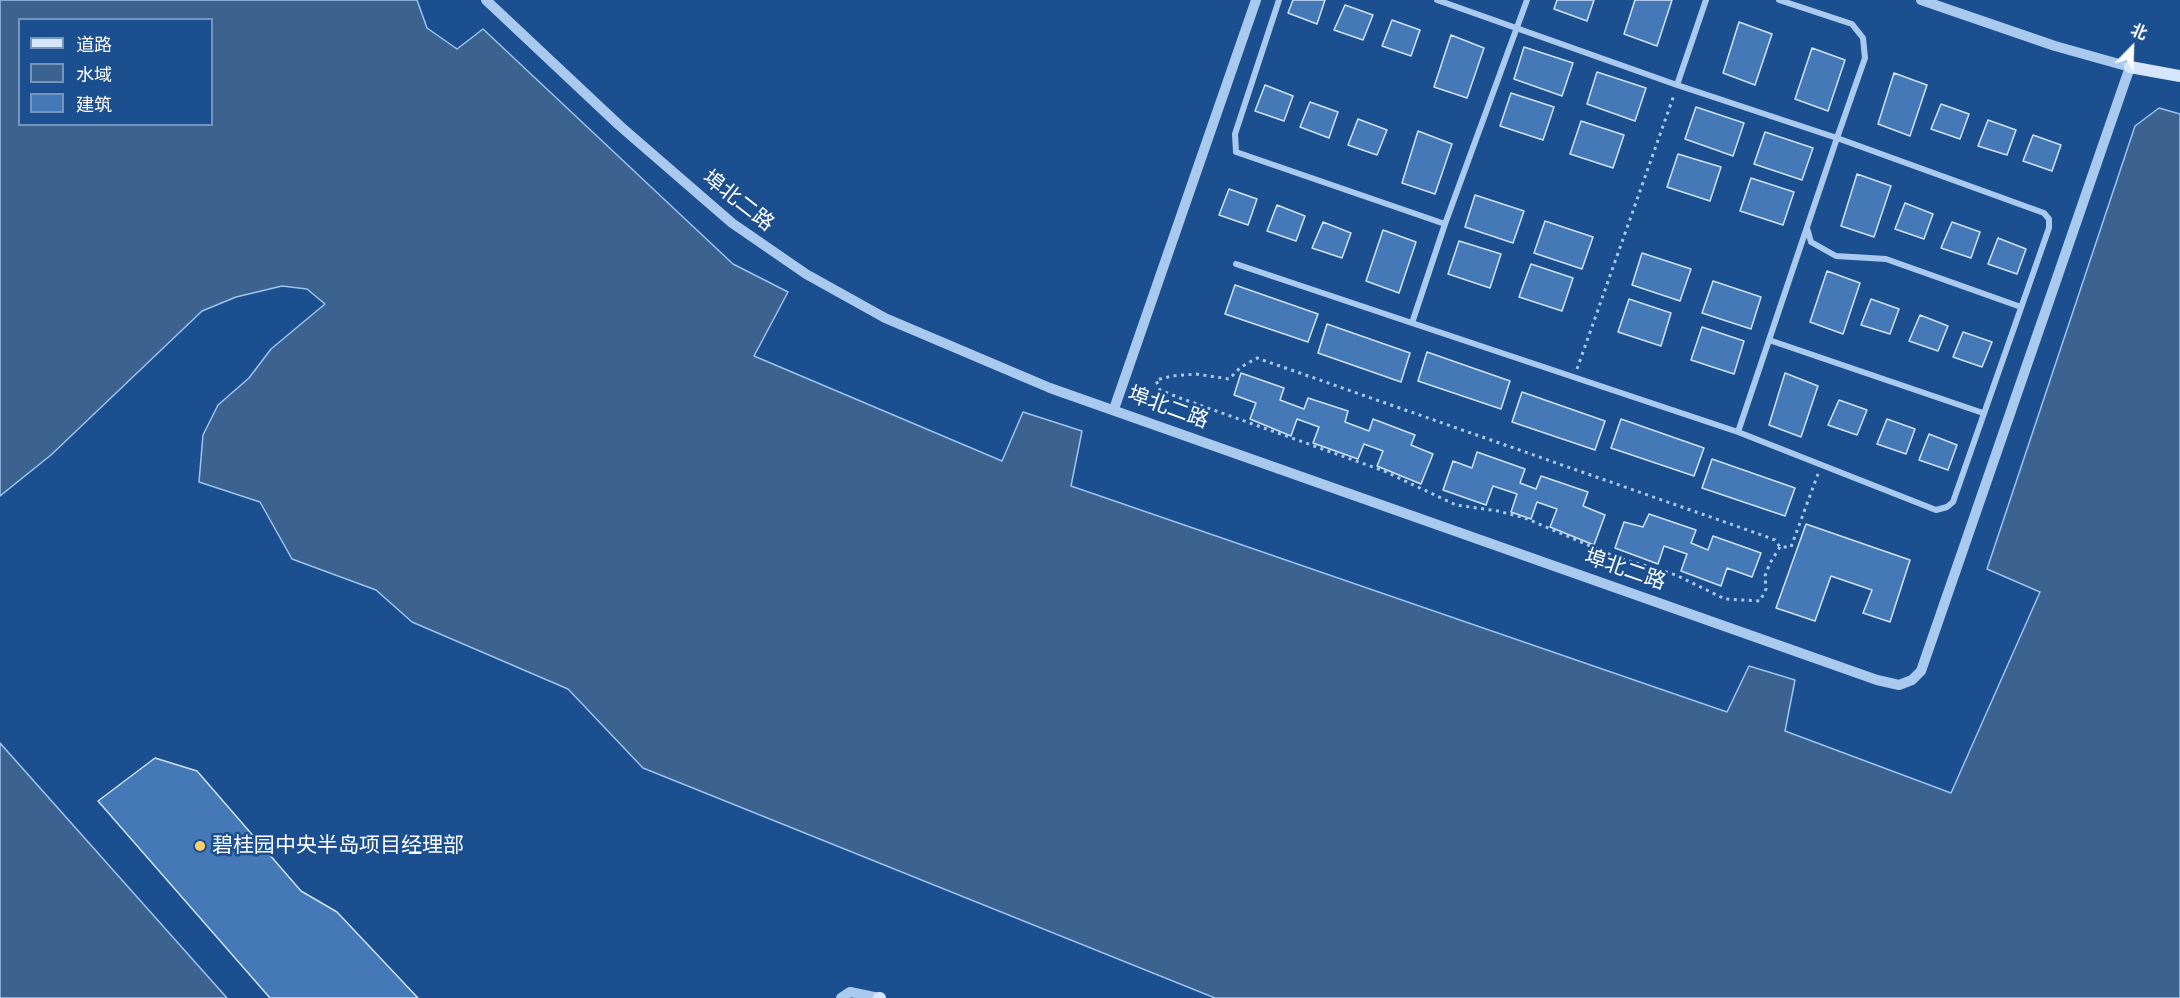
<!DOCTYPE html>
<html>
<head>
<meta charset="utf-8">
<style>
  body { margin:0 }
  #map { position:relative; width:2180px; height:998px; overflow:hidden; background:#1b4f8f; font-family:"PT Sans","Noto Sans SC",sans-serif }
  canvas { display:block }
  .legend { position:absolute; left:18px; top:18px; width:195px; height:108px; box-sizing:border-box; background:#1b4f8f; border:2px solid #7695bc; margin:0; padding:8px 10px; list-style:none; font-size:18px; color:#fff }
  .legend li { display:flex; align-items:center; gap:12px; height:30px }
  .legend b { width:30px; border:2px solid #7695bc }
  .north { position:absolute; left:2102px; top:18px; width:60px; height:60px; -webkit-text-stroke:4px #1b4f8f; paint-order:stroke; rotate:23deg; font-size:16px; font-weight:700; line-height:24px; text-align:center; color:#fff }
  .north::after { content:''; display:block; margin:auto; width:21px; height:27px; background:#fff; clip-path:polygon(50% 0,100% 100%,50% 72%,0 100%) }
</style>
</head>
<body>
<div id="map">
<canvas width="2180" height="998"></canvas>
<ul class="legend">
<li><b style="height:8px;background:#d6e6fa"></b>道路</li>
<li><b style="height:16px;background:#3c6290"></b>水域</li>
<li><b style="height:16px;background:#4478b7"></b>建筑</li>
</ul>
<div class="north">北</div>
</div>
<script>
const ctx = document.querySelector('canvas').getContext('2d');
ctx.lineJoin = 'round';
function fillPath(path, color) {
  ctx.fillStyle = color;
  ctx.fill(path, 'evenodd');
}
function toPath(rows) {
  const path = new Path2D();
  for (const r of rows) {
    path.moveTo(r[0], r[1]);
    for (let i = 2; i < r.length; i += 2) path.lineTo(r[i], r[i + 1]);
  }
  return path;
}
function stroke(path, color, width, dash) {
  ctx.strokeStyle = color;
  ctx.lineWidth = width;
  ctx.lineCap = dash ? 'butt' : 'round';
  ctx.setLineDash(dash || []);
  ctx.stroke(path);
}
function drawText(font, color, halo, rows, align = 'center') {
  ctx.font = font + ' "PT Sans","Noto Sans SC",sans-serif';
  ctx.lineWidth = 5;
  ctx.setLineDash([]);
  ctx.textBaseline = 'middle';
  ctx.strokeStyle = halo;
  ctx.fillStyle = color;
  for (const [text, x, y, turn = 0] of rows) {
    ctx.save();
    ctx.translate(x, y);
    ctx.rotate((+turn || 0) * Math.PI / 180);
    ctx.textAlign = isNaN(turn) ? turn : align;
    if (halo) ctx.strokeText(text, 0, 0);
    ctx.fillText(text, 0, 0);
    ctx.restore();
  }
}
const water = toPath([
  [0,0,417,0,427,28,457,49,483,29,733,264,788,292,754,356,1002,461,1023,412,1082,431,1071,486,1727,712,1749,666,1795,680,1785,731,1951,793,2040,592,1987,569,2135,126,2159,108,2180,114,2180,998,1215,998,643,768,568,689,412,622,376,590,292,559,260,502,199,482,203,435,218,405,249,378,271,349,325,304,307,289,282,286,236,297,202,311,51,455,0,496,0,0],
  [20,20,212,20,212,124,20,124,20,20],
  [0,743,227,998,0,998,0,743]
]);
fillPath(water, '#3c6290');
stroke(water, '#9cc4f0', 1.5);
const building = toPath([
  [1293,0,1325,0,1317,24,1288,13,1293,0],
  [1557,0,1594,0,1587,21,1554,9,1557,0],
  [1635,0,1672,0,1657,46,1624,34,1635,0],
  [1345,5,1373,15,1363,40,1334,30,1345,5],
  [1392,20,1420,30,1411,56,1382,46,1392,20],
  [1739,22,1772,34,1755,85,1723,73,1739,22],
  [1451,35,1484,48,1467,98,1434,87,1451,35],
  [1524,47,1573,63,1562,96,1514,79,1524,47],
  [1812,48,1845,60,1828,111,1795,99,1812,48],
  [1597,72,1646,88,1635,121,1587,104,1597,72],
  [1894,73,1927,85,1910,136,1878,124,1894,73],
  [1265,85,1293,96,1284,121,1255,111,1265,85],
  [1511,93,1554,107,1543,140,1500,126,1511,93],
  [1310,102,1338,112,1329,138,1300,127,1310,102],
  [1941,104,1969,114,1960,139,1931,129,1941,104],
  [1696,107,1744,123,1733,156,1685,139,1696,107],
  [1358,119,1387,130,1377,155,1348,145,1358,119],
  [1988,120,2016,130,2007,155,1978,146,1988,120],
  [1581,121,1624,135,1613,168,1570,154,1581,121],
  [1418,131,1452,144,1435,194,1402,183,1418,131],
  [1765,132,1813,148,1802,180,1754,164,1765,132],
  [2033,135,2061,145,2052,171,2023,161,2033,135],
  [1678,154,1721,167,1710,201,1667,187,1678,154],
  [1857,174,1891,186,1874,237,1841,226,1857,174],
  [1751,178,1794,192,1783,225,1740,211,1751,178],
  [1229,189,1257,199,1248,225,1219,215,1229,189],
  [1475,195,1524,211,1513,243,1465,227,1475,195],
  [1905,203,1933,214,1924,239,1895,229,1905,203],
  [1277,205,1305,216,1296,241,1267,231,1277,205],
  [1545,221,1593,237,1582,269,1534,253,1545,221],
  [1323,222,1351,233,1342,258,1312,248,1323,222],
  [1952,222,1980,232,1971,258,1941,248,1952,222],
  [1383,230,1416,242,1399,293,1366,281,1383,230],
  [1998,238,2026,249,2017,274,1988,264,1998,238],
  [1459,241,1501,254,1490,288,1448,274,1459,241],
  [1642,253,1691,269,1680,301,1632,285,1642,253],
  [1531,264,1573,278,1562,311,1519,297,1531,264],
  [1827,271,1860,283,1843,334,1810,322,1827,271],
  [1713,281,1761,297,1751,329,1702,313,1713,281],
  [1235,285,1318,314,1308,342,1225,314,1235,285],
  [1629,299,1671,313,1661,346,1618,332,1629,299],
  [1871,299,1899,309,1890,334,1861,325,1871,299],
  [1920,315,1948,326,1938,351,1909,341,1920,315],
  [1327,324,1410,353,1401,382,1318,353,1327,324],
  [1702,327,1744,341,1734,374,1691,360,1702,327],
  [1963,332,1992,342,1982,367,1953,357,1963,332],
  [1427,352,1510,381,1501,409,1418,381,1427,352],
  [1241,373,1284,388,1280,400,1304,409,1308,398,1348,411,1345,422,1369,431,1373,419,1415,435,1411,445,1433,454,1421,484,1377,466,1383,451,1364,444,1358,459,1313,443,1319,427,1297,419,1291,436,1250,419,1256,403,1234,395,1241,373],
  [1785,373,1818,386,1801,437,1769,425,1785,373],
  [1522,392,1605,421,1595,450,1512,422,1522,392],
  [1839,400,1867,410,1857,435,1828,425,1839,400],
  [1621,419,1704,448,1694,476,1611,448,1621,419],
  [1887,419,1915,429,1906,454,1877,444,1887,419],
  [1929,434,1957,445,1948,470,1919,460,1929,434],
  [1477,452,1525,469,1520,483,1536,489,1541,476,1588,492,1583,506,1605,515,1594,545,1550,527,1557,509,1537,502,1531,519,1511,512,1517,494,1493,486,1486,505,1443,490,1453,461,1472,468,1477,452],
  [1712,459,1795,488,1785,516,1702,488,1712,459],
  [1649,514,1696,530,1691,543,1708,550,1713,536,1761,553,1752,577,1727,568,1721,586,1681,571,1687,554,1664,546,1658,564,1615,548,1624,522,1643,527,1649,514],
  [1806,524,1910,560,1890,622,1863,613,1872,590,1831,576,1815,621,1776,608,1806,524],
  [155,758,197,771,301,891,337,912,418,998,270,998,98,801,155,758]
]);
fillPath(building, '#4478b7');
stroke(building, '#cfe3fa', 1.5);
stroke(toPath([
  [1577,369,1674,95],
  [1780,547,1770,563,1765,576,1766,589,1760,601,1725,599,1676,575,1616,557,1525,518,1498,511,1456,505,1384,471,1180,398,1160,390,1156,380,1172,376,1196,374,1229,379,1241,367,1257,358,1756,533,1775,540,1780,547,1791,547,1818,474]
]), '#a9c9ee', 3, [3, 4.5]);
stroke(toPath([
  [1279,0,1235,134,1236,152,1445,224],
  [1437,0,1677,85,1706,0],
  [1527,0,1445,224,1412,323,1738,432,1837,138,1677,85],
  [1807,228,1811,242,1836,256,1886,259,2021,307],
  [1236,264,1412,323],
  [1769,340,1983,413],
  [1738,432,1936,510,1947,507,1953,502,2049,228,2049,219,2044,213,1837,138,1865,58,1863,38,1852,24,1779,0]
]), '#a9c9ee', 6);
stroke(toPath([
  [486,0,620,126,732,223,806,274,885,318,1050,388,1877,680,1899,685,1912,680,1921,671,2130,67,2055,46,1921,0],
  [1114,409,1256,0],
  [841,998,850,992,879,998]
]), '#a9c9ee', 10);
stroke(toPath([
  [2130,67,2180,76],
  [879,998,880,998]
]), '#d6e6fa', 12);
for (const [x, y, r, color] of [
  [200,846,6,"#ffd166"]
]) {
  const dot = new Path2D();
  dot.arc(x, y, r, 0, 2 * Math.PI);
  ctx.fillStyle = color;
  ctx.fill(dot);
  stroke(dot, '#1b4f8f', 2);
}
drawText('21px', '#fff', '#1b4f8f', [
  ["埠北二路",738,201,38],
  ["埠北二路",1168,408,20],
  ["埠北二路",1625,570,19]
]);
drawText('21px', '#fff', '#1b4f8f', [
  ["碧桂园中央半岛项目经理部",212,846]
], 'left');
</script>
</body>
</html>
